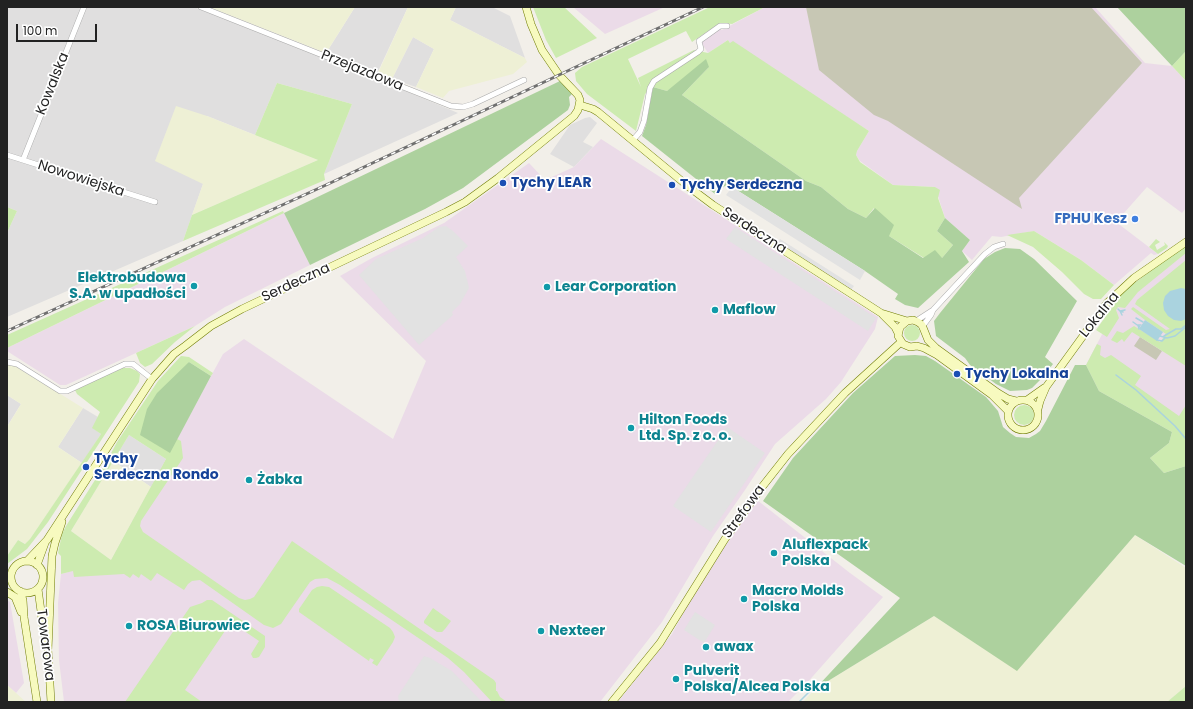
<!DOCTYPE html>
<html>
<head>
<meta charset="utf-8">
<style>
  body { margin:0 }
  #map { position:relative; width:1193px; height:709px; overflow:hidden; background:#f2efe9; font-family:Poppins,sans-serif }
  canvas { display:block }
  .frame { position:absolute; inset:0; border:8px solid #222; pointer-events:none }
  .scale { position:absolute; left:16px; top:24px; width:81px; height:18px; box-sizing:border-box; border:2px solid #222; border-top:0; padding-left:5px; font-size:12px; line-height:14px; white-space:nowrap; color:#222; -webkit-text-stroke:3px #fff; paint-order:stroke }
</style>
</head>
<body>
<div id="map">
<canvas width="1193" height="709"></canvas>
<div class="frame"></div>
<div class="scale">100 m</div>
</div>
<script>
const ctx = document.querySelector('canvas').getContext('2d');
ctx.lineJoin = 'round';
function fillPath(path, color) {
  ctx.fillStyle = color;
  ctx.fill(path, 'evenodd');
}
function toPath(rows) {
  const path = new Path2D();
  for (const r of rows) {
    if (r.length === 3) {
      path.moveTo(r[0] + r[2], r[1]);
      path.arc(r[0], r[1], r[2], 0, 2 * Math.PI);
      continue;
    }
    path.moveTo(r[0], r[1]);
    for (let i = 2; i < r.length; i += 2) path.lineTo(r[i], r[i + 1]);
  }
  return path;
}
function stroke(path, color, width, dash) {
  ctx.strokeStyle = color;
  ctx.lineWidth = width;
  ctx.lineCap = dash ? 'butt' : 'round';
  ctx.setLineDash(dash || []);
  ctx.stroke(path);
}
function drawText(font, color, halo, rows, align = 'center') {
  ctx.font = font + ' Poppins,sans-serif';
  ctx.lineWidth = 3.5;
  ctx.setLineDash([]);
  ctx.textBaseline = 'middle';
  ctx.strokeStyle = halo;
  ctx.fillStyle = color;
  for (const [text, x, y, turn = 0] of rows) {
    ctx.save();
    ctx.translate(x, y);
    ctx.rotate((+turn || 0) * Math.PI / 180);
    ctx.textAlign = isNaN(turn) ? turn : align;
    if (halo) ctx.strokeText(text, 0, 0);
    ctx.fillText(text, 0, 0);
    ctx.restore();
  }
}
fillPath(toPath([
  [7,7,194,7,323,58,355,7,408,7,375,78,458,113,324,174,352,104,277,83,255,135,207,116,203,184,183,241,7,317,7,233,17,211,7,207],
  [456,7,492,7,510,16,525,58,450,20],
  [413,37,434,49,416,87,392,79],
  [590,117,597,123,583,142,593,147,574,167,550,154,570,125,585,118],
  [7,395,21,404,8,425,7,425],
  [83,408,98,417,93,428,101,434,82,463,58,447],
  [129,435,166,459,151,487,113,461]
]), '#e0dfdf');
fillPath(toPath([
  [573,7,665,7,605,34],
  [765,7,1095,7,1145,63,1172,66,1186,81,1186,208,1182,213,1147,187,1116,222,1158,254,1154,255,1151,253,1114,285,1081,260,1034,231,1001,237,992,236,972,260,962,251,970,240,945,218,935,187,893,185,860,161,856,155,857,151,869,131,730,43,728,40,708,53,701,42,720,29,722,30],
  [601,139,878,317,875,329,841,382,826,399,775,444,745,490,713,536,662,622,600,702,64,702,59,660,58,603,61,574,111,560,223,354,244,339,393,439,426,361,340,276,372,258,444,223,529,163,545,180,574,167],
  [284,213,310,265,225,307,195,326,66,385,60,385,7,351,7,348],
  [1186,247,1186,421,1086,365,1122,296],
  [757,500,850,573,883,597,806,684,788,702,618,702,672,634,698,585],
  [7,600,10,602,24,683,16,693,7,685]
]), '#ebdbe8');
fillPath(toPath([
  [806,7,1091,7,1142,63,1019,198,1022,209,888,121,874,115,819,70],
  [1140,337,1162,351,1156,360,1134,346]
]), '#c7c7b4');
fillPath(toPath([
  [209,7,355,7,326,53],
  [408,7,456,7,450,20,525,58,527,62,513,74,449,91,443,98,416,87,434,49,413,37,392,79,378,73],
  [176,106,207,116,318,160,192,215,203,184,155,161],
  [7,364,17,367,83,408,58,447,82,463,30,539,26,544,18,540,7,556,7,427,21,404,7,395],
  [113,461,151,487,111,560,71,531],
  [1135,535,1186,568,1186,686,1167,702,803,702,815,689,934,616,1017,670],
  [7,685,16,693,26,702,7,702]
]), '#eef0d5');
fillPath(toPath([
  [533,7,564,7,597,38,556,58,546,40],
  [710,7,765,7,732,24,723,23,717,25,692,42,686,31,628,59,641,87,638,78,694,50,708,53,728,40,730,43,733,41,869,131,857,151,856,155,860,162,893,185,935,187,940,190,938,198,945,218,937,231,953,245,942,258,924,258,889,236,874,208,866,218,848,209,821,187,806,181,682,95,709,67,667,91,653,87,645,94,636,131,587,94,576,81,575,73,582,67],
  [1186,51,1186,81,1172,66],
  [277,83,352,104,324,174,325,180,183,241,192,215,318,160,255,135],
  [7,207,17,211,7,233],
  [283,211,284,213,7,348,7,335],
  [1034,231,1081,260,1114,285,1101,299,1093,299,1084,294,1062,272,1033,247,1007,235],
  [1156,239,1160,242,1155,245,1157,250,1165,245,1164,242,1168,246,1167,248,1158,254,1149,247],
  [1186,245,1186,253,1138,292,1125,308,1118,307,1116,310,1119,318,1107,337,1096,330,1120,296,1129,287],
  [1186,260,1186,366,1132,332,1124,342,1122,339,1117,343,1111,340,1117,331,1123,333,1134,326,1160,342,1166,334,1145,320,1131,309,1133,307,1166,330,1170,329,1135,304,1137,300],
  [912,333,8],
  [195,326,175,342,152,364,145,367,140,363,136,353],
  [1097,344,1101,346,1100,355,1105,358,1111,355,1141,376,1135,385,1179,416,1186,405,1186,466,1164,473,1150,458,1169,443,1172,432,1099,391,1086,365],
  [181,356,189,357,213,373,211,376,189,362,177,439,181,441,183,458,141,521,140,526,143,532,239,598,245,600,250,599,254,597,292,541,494,680,496,683,496,691,497,691,500,697,507,702,492,702,464,672,448,658,340,585,327,578,315,579,310,582,285,618,281,624,273,628,264,625,200,580,192,581,188,584,184,590,157,573,151,581,141,574,139,578,133,574,130,578,124,574,74,577,73,571,61,574,61,556,58,553,62,534,66,526,107,461,117,442,158,381],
  [129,435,166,459,111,560,71,531],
  [122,368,130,368,137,371,140,374,139,382,48,522,27,549,7,564,7,556,18,540,25,544,30,539,101,434,92,428,100,412,77,394,75,390],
  [1024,415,10],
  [322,586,329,587,390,628,393,632,395,637,393,642,377,666,372,663,374,660,370,658,369,661,299,612,299,609,312,590,317,587],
  [207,600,212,600,265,636,265,647,259,657,256,658,253,658,251,654,259,641,231,622,185,690,202,702,166,702,164,701,163,702,125,702,190,607,202,603],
  [433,608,451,621,445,629,442,632,437,632,424,623,424,621],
  [1186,686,1186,702,1167,702]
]), '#cdebb0');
fillPath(toPath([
  [1117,7,1186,7,1186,51,1172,66],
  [706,59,709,67,682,95,806,181,821,187,848,209,866,218,875,208,894,225,889,236,923,258,935,250,942,258,953,245,937,231,945,218,970,240,962,251,969,262,918,308,905,305,895,299,898,294,865,271,732,187,725,186,715,194,642,136,646,125,653,87,667,91],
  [560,81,572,94,569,97,570,105,568,110,463,188,425,209,310,265,284,213],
  [1005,248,1020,249,1034,259,1077,301,1045,357,1053,364,1043,377,1032,388,1027,390,1010,391,996,384,970,365,965,358,936,336,934,321,940,313,984,259,995,252],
  [915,355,926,356,935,361,986,397,998,411,1003,427,1010,433,1016,437,1029,438,1036,434,1040,431,1046,421,1075,365,1086,365,1099,391,1172,432,1169,443,1150,458,1164,473,1186,466,1186,566,1135,535,1017,671,934,616,815,689,900,598,763,501,793,458,853,393,895,356],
  [189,362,211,376,170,453,140,435,147,409,157,393]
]), '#add19e');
fillPath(toPath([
  [732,187,865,271,860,280,726,195],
  [446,226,453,231,468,246,456,257,465,271,469,288,460,304,452,312,453,315,419,345,359,275,376,259,423,238,439,227],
  [735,227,876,318,868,331,726,239],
  [780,239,854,286,851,290,777,243],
  [727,427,765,453,711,532,673,506],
  [695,612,715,625,704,643,684,630],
  [424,656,430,658,452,671,482,702,399,702,398,696]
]), '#e2e2e2');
fillPath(toPath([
  [1181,288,1186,289,1186,319,1181,321,1174,320,1168,316,1164,310,1163,303,1165,296,1170,291],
  [1145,320,1163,332,1157,341,1139,329]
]), '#aad3df');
stroke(toPath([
  [1118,309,1120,311,1122,315],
  [1123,312,1120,311,1125,310],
  [1136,318,1143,322],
  [1133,322,1140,327],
  [1139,329,1138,325,1141,325],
  [1160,336,1167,338,1175,336,1186,327],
  [1164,336,1176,329,1181,329,1186,325],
  [1157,340,1162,341,1165,338],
  [1116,375,1136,390,1175,426,1186,439],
  [799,702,813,688]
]), '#aad3df', 1.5);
const street = toPath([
  [201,7,451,106,463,107,473,104,524,80],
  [633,140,640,132,644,121,650,88,654,81,698,52,701,49,699,41,720,26,727,26],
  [7,155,155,202],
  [23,160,84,7],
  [916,321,933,310,985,254,994,247,1003,244],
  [922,327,931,315,933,310],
  [7,362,17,364,60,391,67,391,125,364,133,364,152,379]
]);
const secondary = toPath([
  [580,105,593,109,598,112,689,187,713,205,881,313,907,321],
  [883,315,895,327,898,333],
  [1023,415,15],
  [1027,400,1044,388],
  [1038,409,1040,401,1046,387,1107,303,1134,278,1186,242],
  [1008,411,992,395,937,355,924,348,917,346,910,347,903,344,898,336,900,327,907,321,913,320,918,322,922,325,928,340,936,348,998,393,1008,399,1016,401],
  [27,561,47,540,152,379,174,354,185,346,211,326,242,309,446,212,465,202,498,178,574,116,578,110,580,100,578,95,559,75,542,50,531,24,526,7],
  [27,577,16],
  [37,565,45,543],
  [38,589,43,626,48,650,51,702],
  [20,591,23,600,24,617,37,702],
  [7,592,15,597,21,612],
  [48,650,52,556,55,543,62,522],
  [612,702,660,643,725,539,762,487,788,454,845,393,901,342]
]);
stroke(street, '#a9a9a9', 6);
stroke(secondary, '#707d05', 8);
stroke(street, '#fff', 5);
stroke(secondary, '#f7fabf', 7);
const rail = toPath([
  [7,331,326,185,703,7]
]);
stroke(rail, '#707070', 3);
stroke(rail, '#fff', 1.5, [4.5]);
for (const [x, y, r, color] of [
  [503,183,4,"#1a4fb4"],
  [672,185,4,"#1a4fb4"],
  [1135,219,4,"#3f7fe0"],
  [194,286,4,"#0f9aa8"],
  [547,287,4,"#0f9aa8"],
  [715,310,4,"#0f9aa8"],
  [957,374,4,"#1a4fb4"],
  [631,428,4,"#0f9aa8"],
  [86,467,4,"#1a4fb4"],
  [249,480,4,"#0f9aa8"],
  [774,553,4,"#0f9aa8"],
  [744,599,4,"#0f9aa8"],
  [129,626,4,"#0f9aa8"],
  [541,631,4,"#0f9aa8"],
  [706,647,4,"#0f9aa8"],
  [676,679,4,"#0f9aa8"]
]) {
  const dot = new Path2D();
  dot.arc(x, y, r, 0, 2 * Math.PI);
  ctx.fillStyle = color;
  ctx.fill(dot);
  stroke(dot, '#fff', 1.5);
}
drawText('14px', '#222', '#fff', [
  ["Przejazdowa",362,71,22],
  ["Kowalska",53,84,-68],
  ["Nowowiejska",81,179,18],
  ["Serdeczna",754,231,33],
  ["Serdeczna",296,283,-25],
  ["Lokalna",1100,315,-51],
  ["Strefowa",744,512,-54],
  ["Towarowa",45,645,83]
]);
drawText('bold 14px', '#164399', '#fff', [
  ["Tychy LEAR",511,183],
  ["Tychy Serdeczna",680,185],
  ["Tychy Lokalna",965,374],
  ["Tychy",94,459],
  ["Serdeczna Rondo",94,475]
], 'left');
drawText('bold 14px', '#366cbe', '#fff', [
  ["FPHU Kesz",1127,219]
], 'right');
drawText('bold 14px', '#0d838f', '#fff', [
  ["Elektrobudowa",186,278,"right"],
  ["S.A. w upadłości",186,294,"right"],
  ["Lear Corporation",555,287],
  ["Maflow",723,310],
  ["Hilton Foods",639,420],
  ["Ltd. Sp. z o. o.",639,436],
  ["Żabka",257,480],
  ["Aluflexpack",782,545],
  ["Polska",782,561],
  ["Macro Molds",752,591],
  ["Polska",752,607],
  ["ROSA Biurowiec",137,626],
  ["Nexteer",549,631],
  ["awax",714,647],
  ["Pulverit",684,671],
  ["Polska/Alcea Polska",684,687]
], 'left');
</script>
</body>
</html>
